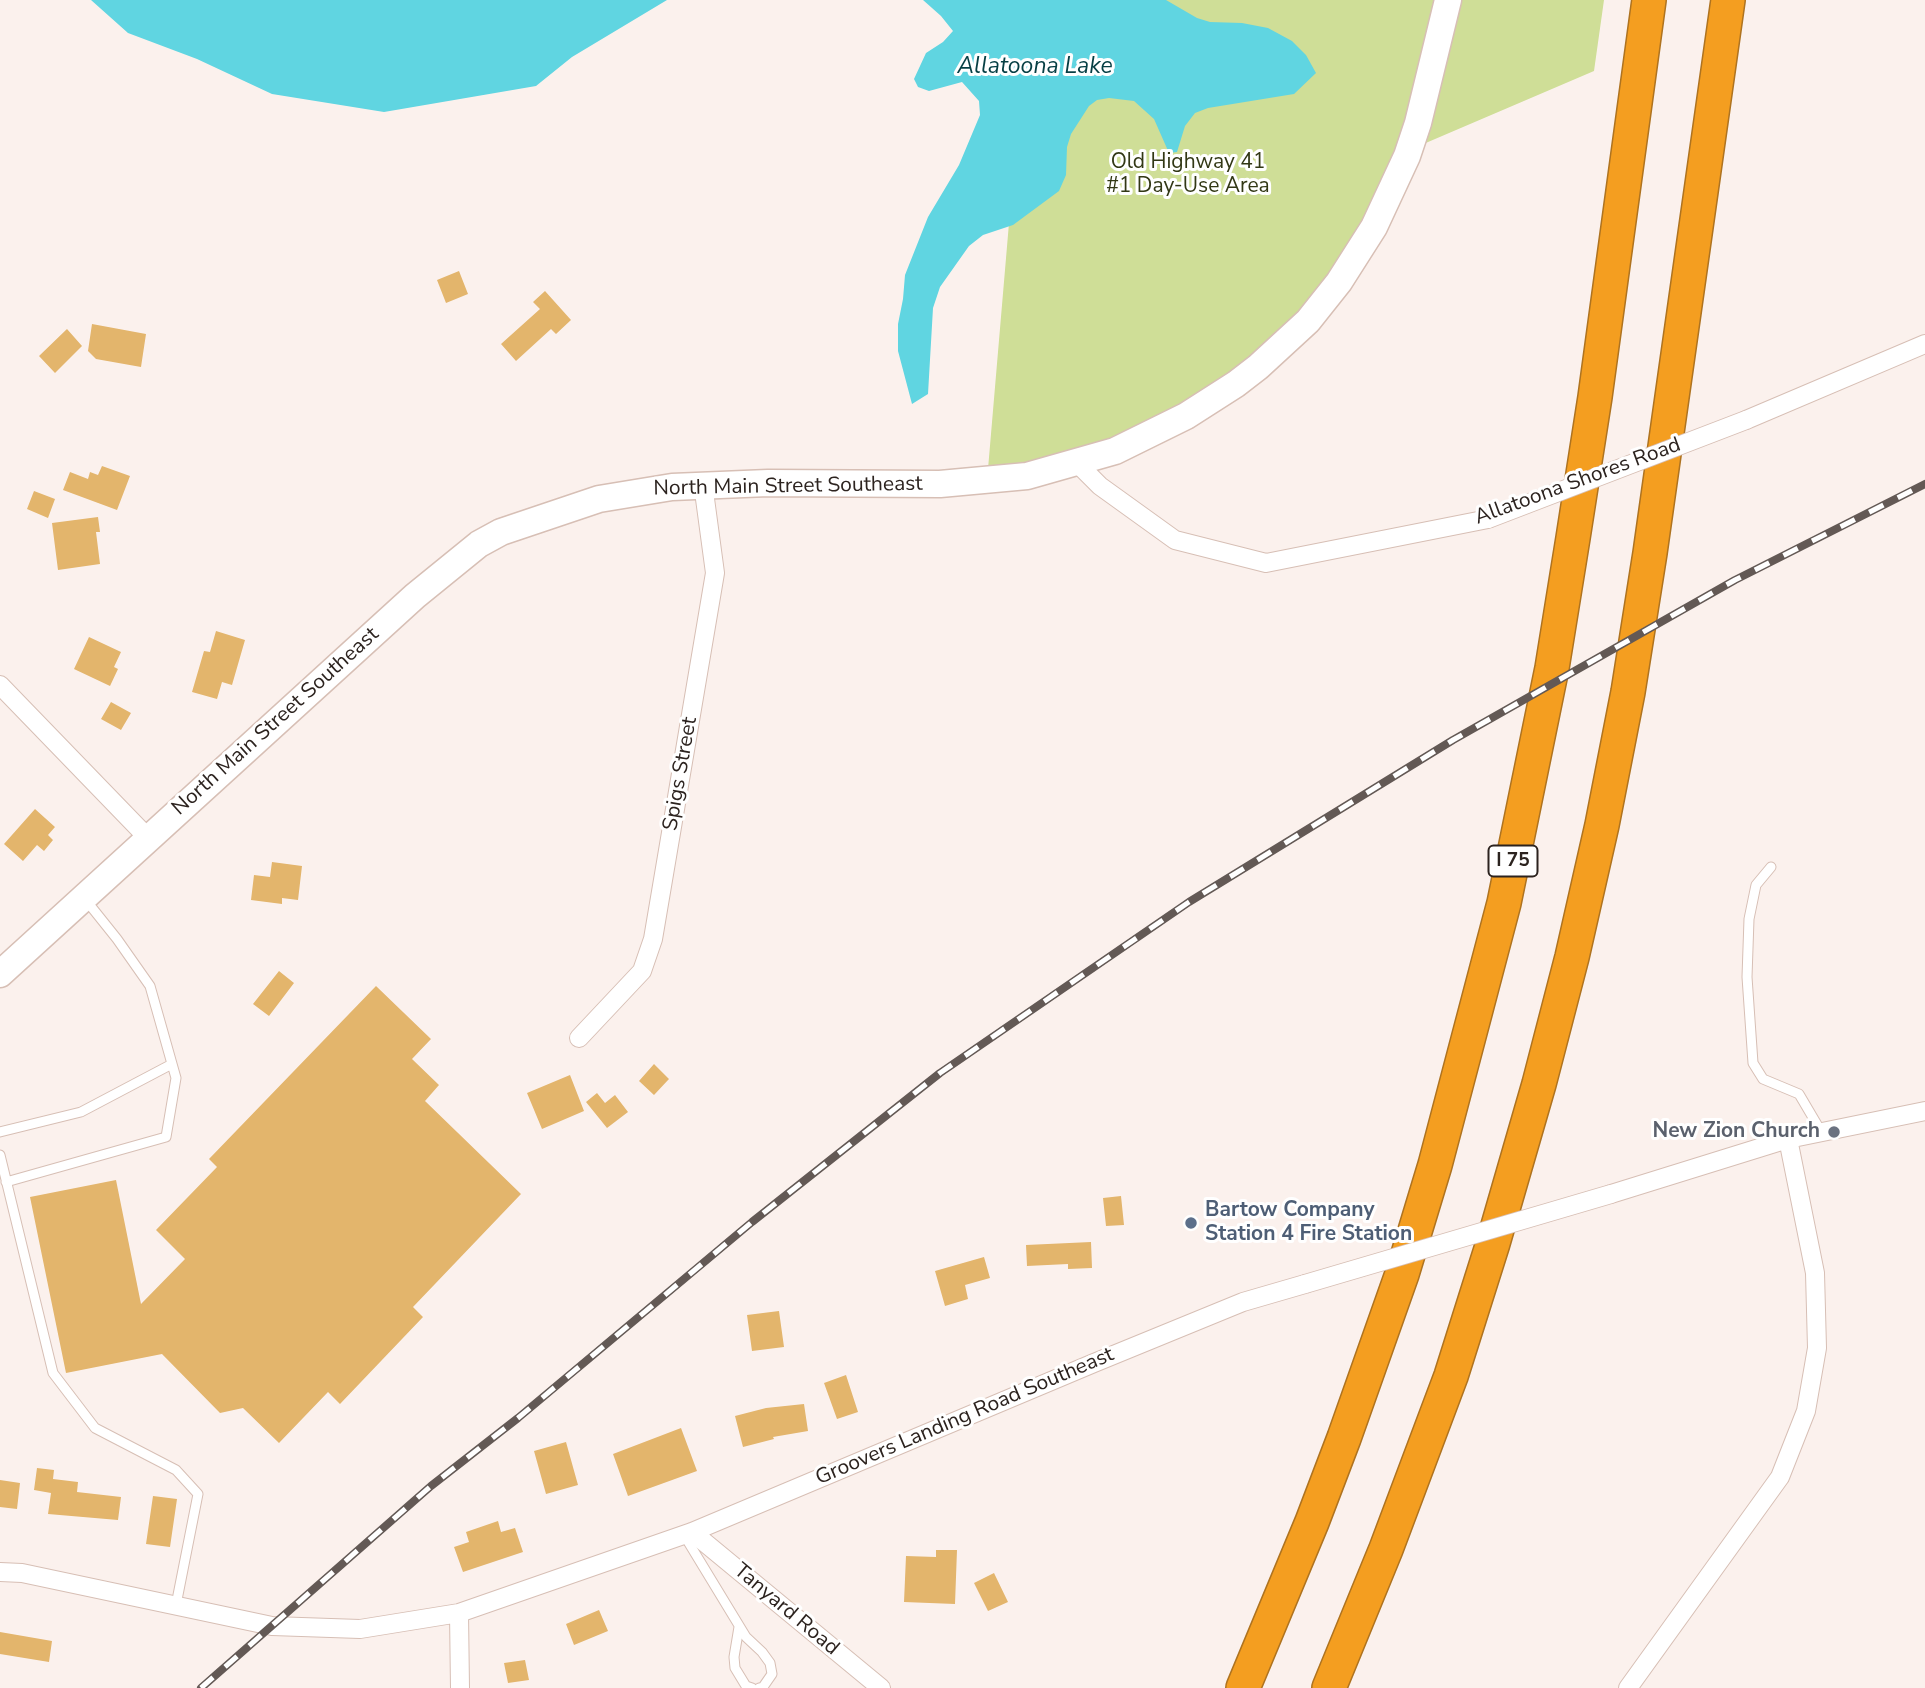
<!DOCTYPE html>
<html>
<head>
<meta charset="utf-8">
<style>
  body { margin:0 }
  canvas { display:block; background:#fbf1ed }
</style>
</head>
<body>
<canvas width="1925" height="1688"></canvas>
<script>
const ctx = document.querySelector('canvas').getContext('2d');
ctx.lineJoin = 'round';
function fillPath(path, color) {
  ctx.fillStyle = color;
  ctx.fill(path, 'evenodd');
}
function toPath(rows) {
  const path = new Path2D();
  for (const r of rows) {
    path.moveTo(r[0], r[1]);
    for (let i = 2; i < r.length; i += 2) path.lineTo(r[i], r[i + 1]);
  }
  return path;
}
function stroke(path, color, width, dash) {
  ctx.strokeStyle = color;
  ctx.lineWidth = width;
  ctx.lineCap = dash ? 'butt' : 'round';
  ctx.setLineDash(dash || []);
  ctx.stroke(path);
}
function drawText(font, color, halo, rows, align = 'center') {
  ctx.font = font + ' "Nunito Sans",sans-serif';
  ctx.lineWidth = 6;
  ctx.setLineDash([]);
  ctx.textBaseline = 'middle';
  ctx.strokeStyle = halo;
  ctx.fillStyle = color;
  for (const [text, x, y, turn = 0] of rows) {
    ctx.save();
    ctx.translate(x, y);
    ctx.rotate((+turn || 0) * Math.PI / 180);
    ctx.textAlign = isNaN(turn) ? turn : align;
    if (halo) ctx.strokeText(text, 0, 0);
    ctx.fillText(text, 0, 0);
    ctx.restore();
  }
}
fillPath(toPath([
  [991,0,1604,0,1594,71,1393,157,1346,254,1306,306,1264,347,1211,387,1157,419,1097,445,1040,461,988,469,1016,141]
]), '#cfde97');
fillPath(toPath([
  [91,0,667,0,572,57,536,86,384,112,272,94,197,59,128,33],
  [923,0,1166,0,1197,18,1210,22,1242,23,1268,28,1292,41,1306,55,1316,73,1294,94,1208,108,1195,113,1185,126,1177,152,1169,153,1154,119,1134,101,1109,98,1097,100,1089,106,1071,134,1067,147,1066,175,1059,191,1013,225,983,235,969,246,940,287,933,308,928,394,912,404,898,351,898,324,903,299,905,275,928,217,959,165,980,115,979,101,962,82,929,91,918,87,914,79,926,53,943,42,953,31,941,16]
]), '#60d5e1');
fillPath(toPath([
  [459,271,468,294,446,303,437,280],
  [545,291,571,320,556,334,551,329,516,361,501,344,540,309,533,302],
  [92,324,146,334,141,367,96,359,88,351],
  [67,329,82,346,55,373,39,356],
  [102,466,130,476,117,510,63,490,70,472,88,479,90,472,98,475],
  [34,491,55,499,48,518,27,509],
  [98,517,100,532,96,532,100,564,58,570,52,523],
  [216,631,245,640,232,685,222,682,217,699,192,692,204,651,210,652],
  [89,637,121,652,114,667,118,669,110,686,74,669],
  [111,702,131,713,121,730,101,719],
  [35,809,55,827,48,835,53,840,44,851,37,845,23,861,4,844],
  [272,862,302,866,298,900,282,898,282,904,251,900,254,875,270,877],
  [279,971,294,983,269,1016,253,1004],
  [376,986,431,1039,412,1059,439,1085,425,1101,521,1194,413,1307,423,1317,340,1404,328,1392,279,1443,243,1408,220,1413,162,1354,66,1373,30,1197,116,1180,141,1304,185,1259,156,1230,217,1167,209,1159],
  [654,1064,669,1079,654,1095,639,1081],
  [570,1075,584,1111,542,1129,527,1093],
  [597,1093,605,1103,615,1095,628,1112,607,1128,586,1102],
  [1121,1196,1124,1225,1106,1226,1103,1198],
  [1091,1242,1092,1268,1068,1269,1068,1264,1027,1266,1026,1245],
  [984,1257,990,1278,965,1285,968,1299,945,1306,935,1271],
  [779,1311,784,1347,752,1351,747,1315],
  [846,1375,858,1412,837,1419,824,1383],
  [804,1404,808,1431,773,1437,774,1439,743,1447,735,1416,766,1408],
  [681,1428,697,1471,628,1496,613,1454],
  [566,1442,578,1485,546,1494,534,1451],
  [37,1468,54,1470,53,1479,78,1482,77,1492,121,1497,118,1520,48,1514,51,1493,34,1490],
  [0,1480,20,1483,17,1509,0,1507],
  [153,1496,177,1499,170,1547,146,1544],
  [498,1521,501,1532,515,1528,523,1552,463,1572,454,1547,469,1542,466,1532],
  [936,1550,957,1550,955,1604,904,1602,906,1556,936,1557],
  [994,1573,1008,1602,988,1611,974,1583],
  [599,1610,608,1631,574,1645,566,1624],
  [0,1632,52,1641,49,1662,0,1654],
  [525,1660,529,1680,508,1683,504,1663]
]), '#e3b56c');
const lane = toPath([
  [1771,867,1756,885,1749,919,1747,977,1753,1063,1763,1079,1799,1094,1822,1133],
  [0,1132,81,1112,172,1064],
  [0,1155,53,1373,95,1428,176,1470,198,1494,176,1605],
  [6,1182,166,1137,176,1078,150,986,117,939,85,899],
  [684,1535,746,1637,762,1652,770,1663,772,1674,763,1687,759,1688],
  [739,1627,734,1657,735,1668,746,1686,752,1688]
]);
const street = toPath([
  [1746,420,1925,344],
  [1077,463,1100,486,1175,540,1266,563,1488,519],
  [0,685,149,839],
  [579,1038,642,971,653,939,715,573,703,484],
  [1611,1194,1788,1139,1925,1111],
  [692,1532,881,1688],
  [0,1572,22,1573,272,1626,360,1629,459,1613,692,1532,1094,1363,1243,1302,1305,1284],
  [459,1613,460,1688],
  [1628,1688,1780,1477,1806,1411,1817,1348,1815,1273,1788,1139]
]);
const secondary = toPath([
  [0,974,415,596,479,544,501,532,599,499,672,487,768,483,940,484,1027,476,1115,451,1186,416,1236,384,1258,367,1308,321,1339,282,1374,227,1407,156,1418,123,1448,0]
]);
const highway = toPath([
  [1243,1688,1312,1522,1344,1438,1402,1274,1435,1165,1504,903,1552,668,1573,538,1595,397,1649,0],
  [1329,1688,1386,1549,1451,1376,1493,1243,1539,1084,1572,957,1602,825,1628,692,1650,553,1728,0]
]);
stroke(lane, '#d7bfb5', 11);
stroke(street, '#d7bfb5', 20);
stroke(secondary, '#d7bfb5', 29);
stroke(highway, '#ae7320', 36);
stroke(lane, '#fff', 9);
stroke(street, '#fff', 18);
stroke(secondary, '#fff', 26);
stroke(highway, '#f49e20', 33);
const rail = toPath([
  [201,1688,431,1486,518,1418,752,1222,940,1073,1189,902,1453,740,1735,580,1925,484]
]);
stroke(rail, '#635955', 8);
stroke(rail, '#fff', 5, [16]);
const streetBridge = toPath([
  [1488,519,1746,420],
  [1305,1284,1611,1194]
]);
stroke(streetBridge, '#d7bfb5', 20, []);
stroke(streetBridge, '#fff', 18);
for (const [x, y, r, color] of [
  [1834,1132,7,"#6b7280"],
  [1191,1223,7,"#5c6f8a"]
]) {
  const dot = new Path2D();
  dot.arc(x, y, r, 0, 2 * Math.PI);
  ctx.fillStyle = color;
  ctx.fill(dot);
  stroke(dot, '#fff', 2.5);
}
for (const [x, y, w] of [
  [1513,861,49]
]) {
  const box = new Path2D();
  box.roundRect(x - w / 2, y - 15.5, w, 31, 5);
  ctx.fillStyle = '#fff';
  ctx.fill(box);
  stroke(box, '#2c231f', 2);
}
drawText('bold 19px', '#2c231f', null, [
  ["I 75",1513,861]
]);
drawText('21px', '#323815', '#fff', [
  ["Old Highway 41",1188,163],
  ["#1 Day-Use Area",1188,187]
]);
drawText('21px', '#2c231f', '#fff', [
  ["Allatoona Shores Road",1578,482,-20],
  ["North Main Street Southeast",788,487,-1],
  ["North Main Street Southeast",276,722,-42],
  ["Spigs Street",681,774,-80],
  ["Groovers Landing Road Southeast",965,1417,-23],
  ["Tanyard Road",786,1610,40]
]);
drawText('bold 21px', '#5b616d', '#fff', [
  ["New Zion Church",1820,1132]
], 'right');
drawText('bold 21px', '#4e5e75', '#fff', [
  ["Bartow Company",1205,1211],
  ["Station 4 Fire Station",1205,1235]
], 'left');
drawText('italic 23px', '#063f44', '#fff', [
  ["Allatoona Lake",1035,67]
]);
</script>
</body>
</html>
